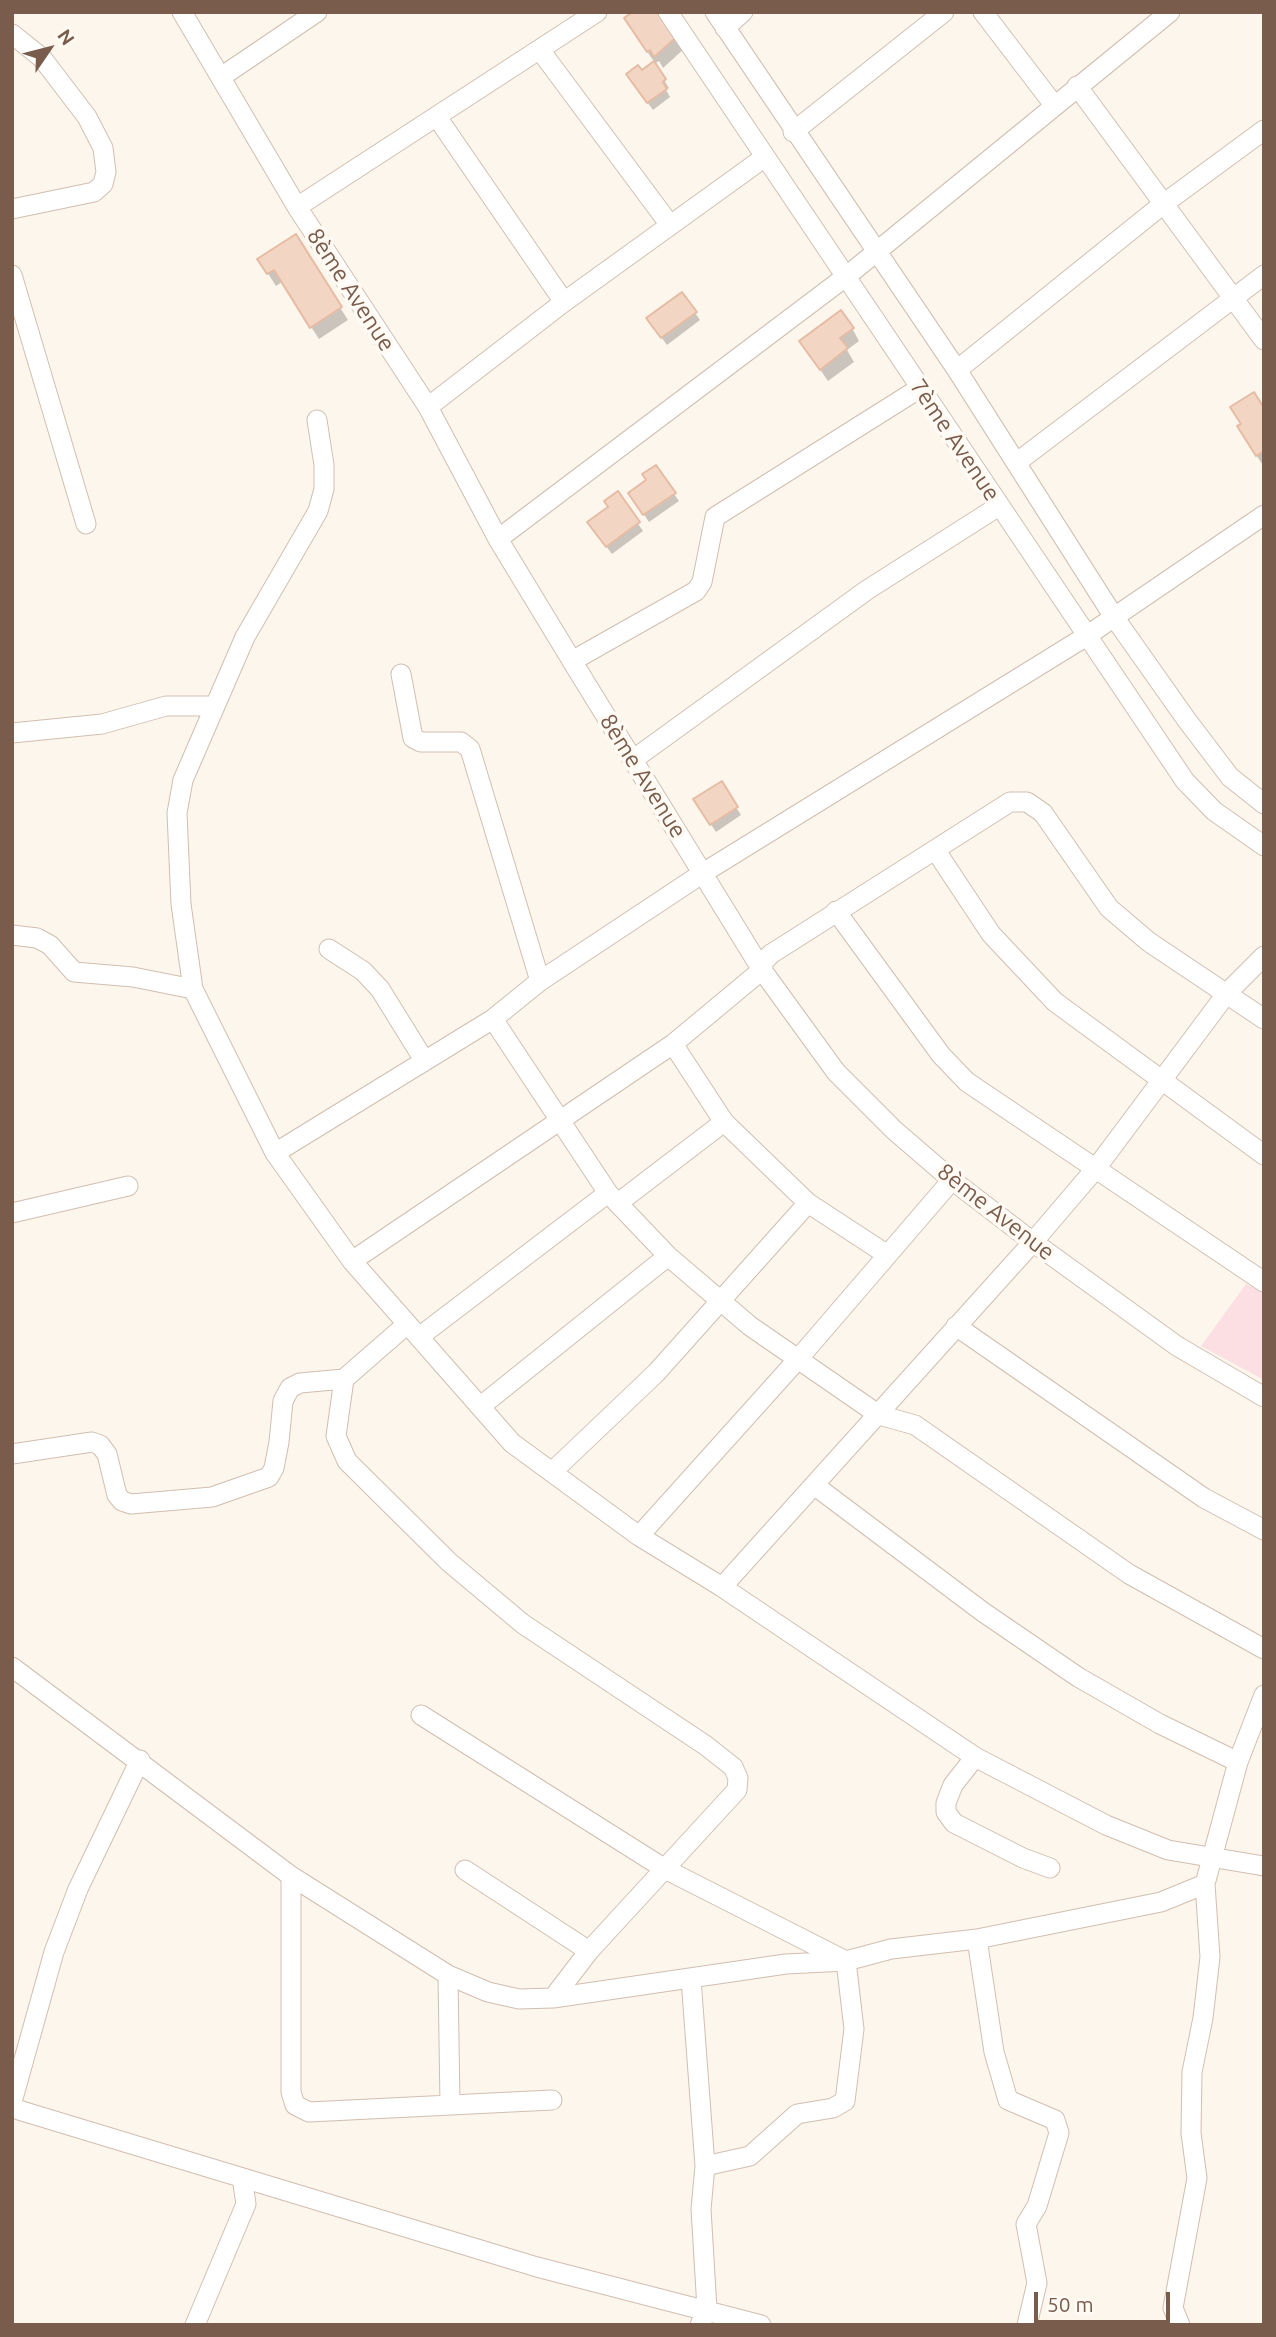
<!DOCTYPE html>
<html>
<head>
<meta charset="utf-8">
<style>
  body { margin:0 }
  #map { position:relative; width:1276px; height:2337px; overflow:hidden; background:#fdf6ec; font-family:Ubuntu,sans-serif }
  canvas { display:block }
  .frame { position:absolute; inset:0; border:14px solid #7a5c4d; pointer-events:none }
  .north { position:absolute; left:14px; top:14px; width:70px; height:70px; -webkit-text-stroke:5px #fffaf3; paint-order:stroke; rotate:55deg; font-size:19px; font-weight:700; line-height:28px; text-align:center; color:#7a5c4d }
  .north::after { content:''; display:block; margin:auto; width:24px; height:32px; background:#7a5c4d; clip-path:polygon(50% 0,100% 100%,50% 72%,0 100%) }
  .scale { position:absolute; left:1034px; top:2292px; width:136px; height:32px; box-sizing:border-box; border:4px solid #7a5c4d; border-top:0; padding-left:9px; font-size:21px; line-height:24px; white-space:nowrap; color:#7a5c4d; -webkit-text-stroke:5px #fffaf3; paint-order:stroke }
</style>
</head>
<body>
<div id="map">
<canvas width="1276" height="2337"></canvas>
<div class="frame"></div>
<div class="north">N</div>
<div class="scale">50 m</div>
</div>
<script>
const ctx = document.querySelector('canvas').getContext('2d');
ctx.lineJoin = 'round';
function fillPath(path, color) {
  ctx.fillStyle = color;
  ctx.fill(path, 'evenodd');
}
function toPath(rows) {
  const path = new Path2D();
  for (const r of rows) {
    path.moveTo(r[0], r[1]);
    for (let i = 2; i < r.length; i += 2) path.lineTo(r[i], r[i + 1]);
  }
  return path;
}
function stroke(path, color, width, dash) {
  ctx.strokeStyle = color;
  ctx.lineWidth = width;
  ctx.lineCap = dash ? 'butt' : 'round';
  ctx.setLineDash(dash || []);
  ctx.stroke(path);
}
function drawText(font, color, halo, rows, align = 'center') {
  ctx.font = font + ' Ubuntu,sans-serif';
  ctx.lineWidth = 7;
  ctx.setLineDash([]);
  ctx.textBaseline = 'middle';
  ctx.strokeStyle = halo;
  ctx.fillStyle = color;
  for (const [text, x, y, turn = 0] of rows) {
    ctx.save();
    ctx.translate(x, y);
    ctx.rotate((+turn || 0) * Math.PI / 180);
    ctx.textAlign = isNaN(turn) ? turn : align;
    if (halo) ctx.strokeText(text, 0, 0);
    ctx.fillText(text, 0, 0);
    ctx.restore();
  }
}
fillPath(toPath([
  [1246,1284,1264,1293,1264,1380,1201,1346]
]), '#fbdfe3');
fillPath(toPath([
  [656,12,685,48,663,68,659,61,654,64,669,88,666,90,670,97,653,110,633,83,655,63,633,31],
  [295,237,348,320,319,339,282,282,276,286,267,272],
  [695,313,700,320,667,345,653,326],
  [852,328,859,341,847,350,854,362,828,381,801,342],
  [1264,412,1264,467,1246,439,1243,425],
  [617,494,643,531,612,554,594,530],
  [674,494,679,501,649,522,635,501],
  [721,784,741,815,716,832,700,808]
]), '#0003');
const building = toPath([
  [632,12,658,12,679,35,654,57,650,50,647,52,624,18,632,12],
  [654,61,666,79,663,82,667,89,647,103,626,74,638,65,642,70,654,61],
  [296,234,342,307,310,328,274,270,267,274,257,259,296,234],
  [682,292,697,312,661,338,646,318,682,292],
  [841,310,854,328,840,338,848,348,820,370,799,341,841,310],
  [1254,392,1264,408,1264,451,1256,456,1237,426,1241,424,1230,407,1254,392],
  [656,465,676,493,643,515,628,493,646,480,642,474,656,465],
  [618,491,640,522,606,547,587,522,608,507,604,501,618,491],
  [722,781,738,807,710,825,693,799,722,781]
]);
fillPath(building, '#f3d5c3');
stroke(building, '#e6bba3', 2);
const minor = toPath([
  [182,12,297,207,428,407,498,539,572,661,762,970,836,1072,894,1130,952,1180,1033,1242,1177,1346,1264,1397],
  [668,12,1185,781,1214,811,1264,846],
  [715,12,957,370,1114,617,1186,719,1230,777,1264,804],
  [983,12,1054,105],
  [725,28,743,12],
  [12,34,42,58,87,117,103,148,106,172,103,184,94,192,12,209],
  [540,50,670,225],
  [221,77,317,12],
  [1077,86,1264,340],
  [437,117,564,302],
  [793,132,944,12],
  [297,207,597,12],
  [12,275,86,524],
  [957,370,1162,205,1264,130],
  [428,407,564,302,765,157],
  [317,420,324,465,324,489,318,511,245,637,183,780,177,813,181,904,193,989,275,1153,352,1261,512,1443,639,1536,722,1587,975,1757,1106,1825,1168,1850,1264,1866],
  [1016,463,1264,275],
  [498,539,848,275,1170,12],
  [572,661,696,591,702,582,715,517,920,388],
  [401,674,413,738,421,742,461,742,470,749,540,981],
  [12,733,102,724,166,706,215,706],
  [634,759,867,590,999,506],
  [936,851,991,934,1055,1002,1264,1155],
  [836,911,941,1055,967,1082,1264,1282],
  [12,935,37,938,50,945,74,972,133,977,193,989],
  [329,949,363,971,380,989,424,1060],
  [493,1019,608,1193,668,1256,750,1326,879,1415,915,1425,1129,1574,1264,1649],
  [673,1044,724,1122,808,1203,886,1254],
  [275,1153,493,1019,540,981,703,873,1085,637,1264,515],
  [618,1203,724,1122],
  [12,1213,128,1186],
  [352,1261,673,1044,762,970,764,961,771,954,1010,802,1027,802,1043,813,1109,908,1149,942,1264,1019],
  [406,1325,344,1379,336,1436,347,1461,449,1562,523,1624,705,1745,733,1767,738,1778,737,1790,589,1951,553,1998],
  [956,1326,1204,1498,1264,1530],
  [419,1337,608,1193],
  [481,1406,668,1256],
  [12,1454,92,1442,100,1445,107,1454,117,1495,122,1501,131,1504,212,1497,269,1477,274,1468,279,1442,283,1401,290,1388,300,1383,344,1379],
  [553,1471,656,1373,808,1203],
  [814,1485,983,1612,1078,1677,1160,1724,1238,1762],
  [639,1536,799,1358,952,1180],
  [722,1587,1033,1242,1097,1167,1227,993,1264,956],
  [12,1667,291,1876,448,1975,488,1992,519,1999,553,1998,786,1964,846,1961,891,1949,977,1939,1161,1902,1205,1884],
  [421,1715,665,1869,846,1961,854,2029,845,2101,833,2108,797,2114,750,2156,705,2166,701,2209,707,2309,700,2325],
  [975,1757,953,1785,946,1803,946,1812,954,1823,1023,1858,1050,1868],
  [465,1870,589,1951],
  [291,1876,291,2092,295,2105,309,2112,552,2100],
  [977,1939,994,2052,1008,2100,1055,2120,1059,2133,1037,2206,1026,2224,1037,2283,1027,2325],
  [448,1975,450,2105],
  [691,1979,705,2166],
  [12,2102,54,1952,78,1889,140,1760],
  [12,2108,537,2267,761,2325],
  [195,2325,246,2204,242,2178],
  [1180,2325,1173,2308,1197,2178,1191,2133,1192,2072,1203,2018,1210,1957,1205,1884,1238,1762,1264,1695]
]);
stroke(minor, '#d1beb0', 21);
stroke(minor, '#fff', 19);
drawText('23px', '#7a5c4d', '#fffaf3', [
  ["8ème Avenue",351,290,57],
  ["7ème Avenue",955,440,56],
  ["8ème Avenue",643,776,58],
  ["8ème Avenue",996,1212,38]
]);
</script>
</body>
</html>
